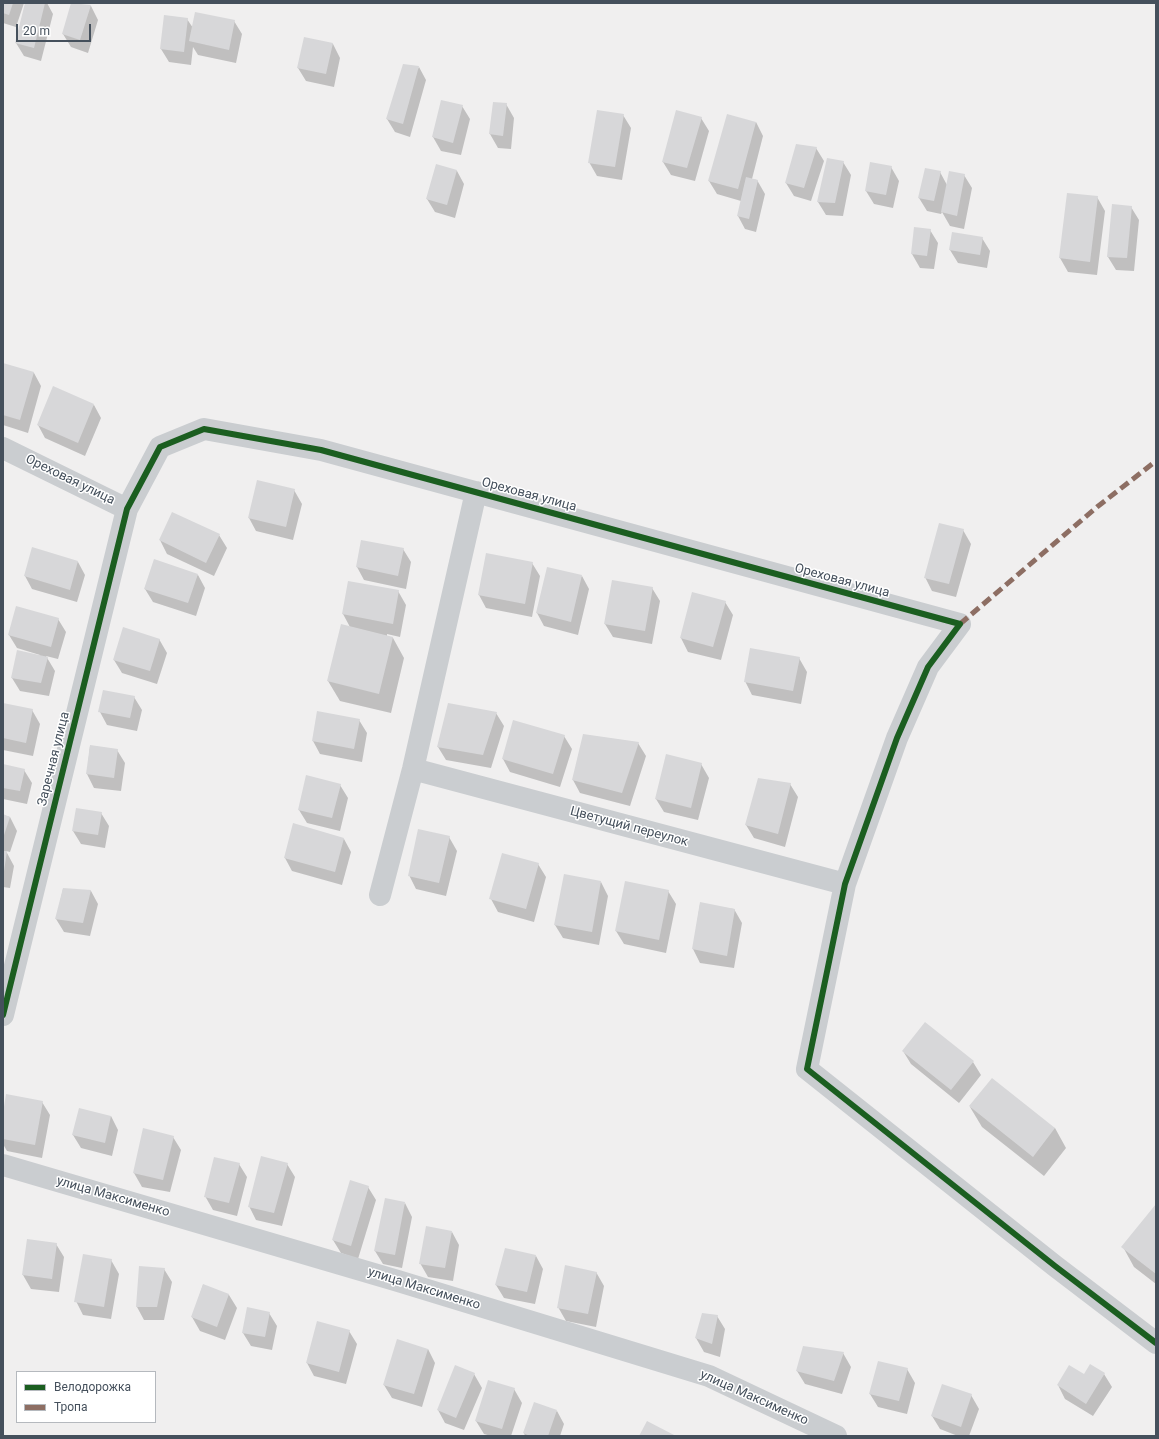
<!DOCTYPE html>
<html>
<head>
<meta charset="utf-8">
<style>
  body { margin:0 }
  #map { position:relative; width:1159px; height:1439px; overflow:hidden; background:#f0efef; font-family:Roboto,sans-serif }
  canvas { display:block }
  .frame { position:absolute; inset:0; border:4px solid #45505c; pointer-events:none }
  .legend { position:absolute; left:16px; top:1371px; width:140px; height:52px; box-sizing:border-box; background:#fff; border:1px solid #b5b9be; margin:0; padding:5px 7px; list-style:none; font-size:12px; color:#45505c }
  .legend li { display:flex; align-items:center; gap:8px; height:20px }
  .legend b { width:20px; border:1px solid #b5b9be }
  .scale { position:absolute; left:16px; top:24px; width:75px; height:18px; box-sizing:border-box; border:2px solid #45505c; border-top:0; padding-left:5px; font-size:12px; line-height:14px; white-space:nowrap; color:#45505c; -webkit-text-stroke:3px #fff; paint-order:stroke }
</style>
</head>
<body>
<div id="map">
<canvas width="1159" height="1439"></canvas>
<div class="frame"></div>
<ul class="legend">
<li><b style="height:5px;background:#1b5e20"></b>Велодорожка</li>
<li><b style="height:5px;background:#8d6e63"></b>Тропа</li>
</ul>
<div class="scale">20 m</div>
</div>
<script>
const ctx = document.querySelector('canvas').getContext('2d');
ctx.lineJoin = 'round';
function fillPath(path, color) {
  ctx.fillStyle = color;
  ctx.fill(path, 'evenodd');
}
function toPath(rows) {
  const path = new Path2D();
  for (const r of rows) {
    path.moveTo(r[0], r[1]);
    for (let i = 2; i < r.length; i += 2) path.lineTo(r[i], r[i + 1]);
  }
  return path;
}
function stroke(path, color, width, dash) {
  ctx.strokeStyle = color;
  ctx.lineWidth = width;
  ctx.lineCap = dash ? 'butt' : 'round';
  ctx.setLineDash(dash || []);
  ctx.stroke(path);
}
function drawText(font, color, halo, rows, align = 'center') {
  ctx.font = font + ' Roboto,sans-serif';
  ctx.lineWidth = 3;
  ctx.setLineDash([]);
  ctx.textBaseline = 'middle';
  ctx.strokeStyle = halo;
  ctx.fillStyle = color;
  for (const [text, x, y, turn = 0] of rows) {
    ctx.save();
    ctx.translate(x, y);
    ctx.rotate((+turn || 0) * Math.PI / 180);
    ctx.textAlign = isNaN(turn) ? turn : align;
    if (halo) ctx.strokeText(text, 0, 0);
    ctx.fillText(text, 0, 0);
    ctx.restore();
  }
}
fillPath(toPath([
  [3,3,24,3,16,27,3,23],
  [26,3,47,3,53,14,41,61,24,56,16,43],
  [72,4,91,6,98,20,88,53,71,47,63,34],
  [187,19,193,28,234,21,242,34,236,63,198,55,193,47,191,65,169,62,161,49],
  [305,38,333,44,340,58,334,87,306,81,298,68],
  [419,67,426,80,410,137,395,132,387,119],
  [494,103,506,104,514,118,511,149,498,148,490,134],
  [462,106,470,119,461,155,441,151,433,137],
  [623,115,631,128,622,180,597,176,589,162],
  [701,118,709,131,695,181,671,175,663,162],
  [756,122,763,136,752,179,757,180,765,194,756,232,745,229,738,216,741,201,717,194,709,181],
  [816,148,824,161,811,201,794,196,786,183],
  [828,159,843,162,851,175,843,216,826,215,818,202],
  [437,165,457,171,464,184,455,218,435,212,427,199],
  [891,167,899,181,893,208,874,204,866,191],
  [940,172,947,185,964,175,972,188,964,229,950,226,942,212,941,214,927,211,919,198],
  [1068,194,1097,197,1105,211,1097,275,1068,272,1060,258],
  [1131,207,1139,220,1134,271,1116,270,1108,257],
  [915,228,930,230,938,243,934,269,920,268,912,254],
  [982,238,990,251,987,268,958,263,950,250],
  [3,364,34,373,41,386,28,433,3,425],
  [94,405,101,418,85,456,45,438,38,425],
  [294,490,302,504,293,540,256,531,249,518],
  [963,530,971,544,956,597,932,591,925,577],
  [219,535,227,548,214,576,167,554,160,540],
  [403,549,411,562,406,589,364,580,357,567],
  [78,562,85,575,77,602,32,589,25,576],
  [532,563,540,576,532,617,486,608,479,595],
  [198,575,205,588,196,616,153,602,145,589],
  [582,576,589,589,578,635,544,626,537,613],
  [349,582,398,591,406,605,400,637,387,634,387,636,393,638,404,658,391,713,340,701,328,681,350,627,343,614],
  [652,588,660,601,652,644,613,637,605,624],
  [725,602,733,615,721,660,688,652,681,638],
  [58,619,66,632,58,659,46,656,55,671,49,696,20,691,12,678,40,655,17,648,9,635],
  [159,639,167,653,157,684,122,673,114,660],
  [799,658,807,672,801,704,752,695,745,681],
  [134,697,142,710,137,731,107,725,100,712],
  [3,704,32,710,40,724,33,756,3,750],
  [496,713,504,726,491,768,446,760,438,747],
  [359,720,367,733,362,762,320,754,313,741],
  [564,736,572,749,560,787,510,772,503,759],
  [638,743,646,756,630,806,580,793,573,780],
  [90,746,117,750,125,763,121,791,94,788,87,774],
  [701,764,709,778,698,820,664,812,656,799],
  [3,765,24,770,32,783,27,804,3,799],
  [790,784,798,797,785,847,754,838,746,825],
  [340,785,348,798,340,831,307,823,299,810],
  [101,813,109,826,105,848,81,844,73,831],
  [3,815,10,817,17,831,10,852,6,851,14,866,10,888,3,887,3,852,4,851,3,850],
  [449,837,457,851,446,896,416,889,409,875],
  [344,839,351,852,342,885,292,871,285,858],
  [538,864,546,877,534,922,498,912,491,899],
  [601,882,608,896,599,945,563,938,555,925],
  [63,889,91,891,98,904,90,936,64,932,56,919],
  [668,891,676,904,666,953,624,944,616,931],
  [700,904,734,909,742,923,734,968,700,963,693,949],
  [903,1051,973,1062,981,1075,959,1103,911,1064],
  [42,1102,50,1115,42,1158,7,1151,3,1144,3,1119],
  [970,1107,1055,1128,1066,1148,1044,1176,982,1127],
  [111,1116,118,1130,112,1156,81,1148,73,1135],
  [144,1129,173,1137,181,1150,170,1192,142,1187,134,1173],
  [239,1164,247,1177,237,1216,213,1210,205,1196],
  [287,1164,295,1177,282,1226,256,1220,249,1206],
  [368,1187,376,1200,358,1259,341,1253,333,1240],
  [405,1203,412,1217,402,1268,383,1264,375,1251],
  [1156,1206,1156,1284,1134,1267,1123,1247],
  [452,1232,459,1245,453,1281,428,1277,420,1263],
  [28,1241,56,1244,64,1257,59,1292,31,1289,23,1275],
  [536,1256,543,1269,535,1304,504,1298,496,1285],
  [111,1260,119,1274,111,1319,83,1315,76,1301],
  [164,1269,172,1282,164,1320,144,1320,137,1307],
  [596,1272,604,1286,596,1327,566,1321,558,1307],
  [203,1285,229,1295,237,1308,225,1340,200,1331,192,1317],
  [269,1313,277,1326,272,1350,251,1346,243,1333],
  [717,1316,725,1329,720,1357,704,1352,696,1338],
  [349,1331,357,1344,346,1384,314,1376,307,1363],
  [428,1349,435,1363,422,1407,392,1398,384,1385],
  [843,1353,851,1367,842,1394,805,1384,797,1371],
  [907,1369,915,1383,907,1414,878,1407,870,1394],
  [474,1374,482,1388,464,1430,445,1423,438,1410],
  [1104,1374,1112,1387,1093,1416,1065,1399,1058,1385,1084,1375],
  [514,1389,522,1403,511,1436,491,1436,484,1434,476,1421],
  [971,1395,979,1409,969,1436,958,1436,940,1429,932,1416],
  [557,1411,564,1424,560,1436,525,1436,524,1433]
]), '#0003');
fillPath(toPath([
  [3,3,13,3,9,15,3,13],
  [25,3,45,3,34,48,15,43],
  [71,3,91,5,80,40,62,34],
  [195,12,235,20,229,50,189,41],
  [164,15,188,18,184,52,160,49],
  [304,37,333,43,326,74,297,68],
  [403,64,419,66,403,124,386,119],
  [441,100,463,105,453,143,432,137],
  [493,102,507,103,503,136,489,134],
  [597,110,624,114,615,167,588,163],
  [676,110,702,117,687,168,662,162],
  [727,114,756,122,738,189,708,181],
  [796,144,817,147,804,188,785,183],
  [827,158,844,161,835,203,817,202],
  [870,162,892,166,886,195,865,191],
  [436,164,457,170,447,205,426,199],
  [925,168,941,171,934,201,918,198],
  [949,171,965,174,957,216,941,212],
  [746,177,758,180,749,219,737,216],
  [1067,193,1098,196,1090,262,1059,258],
  [1112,204,1132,206,1127,258,1107,257],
  [914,227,931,229,927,256,911,254],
  [952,232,983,237,980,255,949,250],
  [3,363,34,372,20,420,3,415],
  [53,386,94,404,78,443,37,425],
  [257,480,295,489,286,527,248,518],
  [172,512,220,534,206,563,159,540],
  [939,523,964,529,949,584,924,578],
  [361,540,404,548,398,576,356,567],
  [32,547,78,561,70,590,24,576],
  [486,553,533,562,525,604,478,595],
  [154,559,198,574,188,603,144,589],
  [547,567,582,575,571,622,536,613],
  [612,580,653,587,645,631,604,624],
  [348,581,399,590,393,624,342,614],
  [692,592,726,601,713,647,680,638],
  [16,606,59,618,51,647,8,635],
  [341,624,393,637,379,694,327,681],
  [123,627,160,639,150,671,113,660],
  [750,648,800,657,793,691,744,682],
  [17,650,48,657,41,683,11,678],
  [103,690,135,696,130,718,98,712],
  [3,703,33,709,26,743,3,738],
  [448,703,497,712,483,755,437,747],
  [317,711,360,719,354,749,312,741],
  [513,720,565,735,553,774,502,759],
  [583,734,639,742,622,793,572,780],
  [90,745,118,749,114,778,86,774],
  [666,754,702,763,691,808,655,799],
  [3,764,25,769,20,791,3,788],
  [306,775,341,784,332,818,298,810],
  [758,778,791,783,778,834,745,825],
  [76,808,102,812,98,835,72,831],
  [3,814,10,817,3,838],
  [293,823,344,838,335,872,284,858],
  [418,829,450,836,439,883,408,876],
  [3,851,7,851,4,871,3,871],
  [502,853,539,863,526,909,489,899],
  [564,874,601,881,592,932,554,925],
  [625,881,669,890,659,940,615,931],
  [63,888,91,890,83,923,55,919],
  [700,902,735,909,727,956,692,949],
  [925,1022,974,1061,951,1090,902,1051],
  [992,1078,1055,1128,1033,1157,969,1106],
  [6,1094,43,1101,35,1145,3,1139,3,1113],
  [79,1108,111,1116,105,1143,72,1135],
  [143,1128,174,1136,163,1180,133,1173],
  [261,1156,288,1163,274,1213,248,1207],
  [214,1157,240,1163,229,1203,204,1197],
  [350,1180,369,1186,351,1246,332,1240],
  [385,1198,405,1202,395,1255,374,1251],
  [1156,1204,1156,1274,1121,1247],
  [426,1226,452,1231,445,1268,419,1264],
  [27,1239,57,1243,52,1279,22,1275],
  [505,1248,536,1255,527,1292,495,1285],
  [83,1254,112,1259,104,1307,74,1302],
  [565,1265,597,1272,588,1314,557,1308],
  [139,1266,165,1268,157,1307,136,1307],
  [203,1284,229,1294,217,1327,191,1317],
  [247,1307,270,1312,265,1337,242,1333],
  [702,1313,718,1315,712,1344,695,1338],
  [317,1321,350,1330,339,1372,306,1363],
  [397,1339,428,1349,414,1394,383,1385],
  [803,1346,844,1352,834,1381,796,1371],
  [878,1361,908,1368,899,1401,869,1394],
  [1090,1364,1105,1373,1086,1404,1057,1385,1069,1365,1084,1374],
  [455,1365,475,1373,456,1418,437,1410],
  [488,1380,515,1388,502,1429,475,1421],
  [942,1384,972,1394,961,1427,931,1416],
  [534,1402,557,1410,548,1436,530,1436,523,1433],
  [647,1421,676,1436,639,1436]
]), '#d7d7d9');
stroke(toPath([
  [3,448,127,509],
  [413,769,845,884],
  [380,895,413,769,476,492],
  [3,1015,127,509,160,447,204,429,321,450,960,624,928,667,897,738,845,884,807,1069,1055,1266,1156,1343],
  [3,1165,398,1281,709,1376,836,1436]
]), '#cacdd0', 22);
stroke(toPath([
  [960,624,1097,507,1156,461]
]), '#8d6e63', 5, [10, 5]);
stroke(toPath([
  [3,1015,127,509,160,447,204,429,321,450,960,624,928,667,897,738,845,884,807,1069,1055,1266,1156,1343]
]), '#1b5e20', 6);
drawText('13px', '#45505c', '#fff', [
  ["Ореховая улица",70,480,26],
  ["Ореховая улица",529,495,15],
  ["Ореховая улица",842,581,15],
  ["Заречная улица",54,759,-76],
  ["Цветущий переулок",629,827,15],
  ["улица Максименко",113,1197,16],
  ["улица Максименко",424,1289,17],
  ["улица Максименко",754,1398,24]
]);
</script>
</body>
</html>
